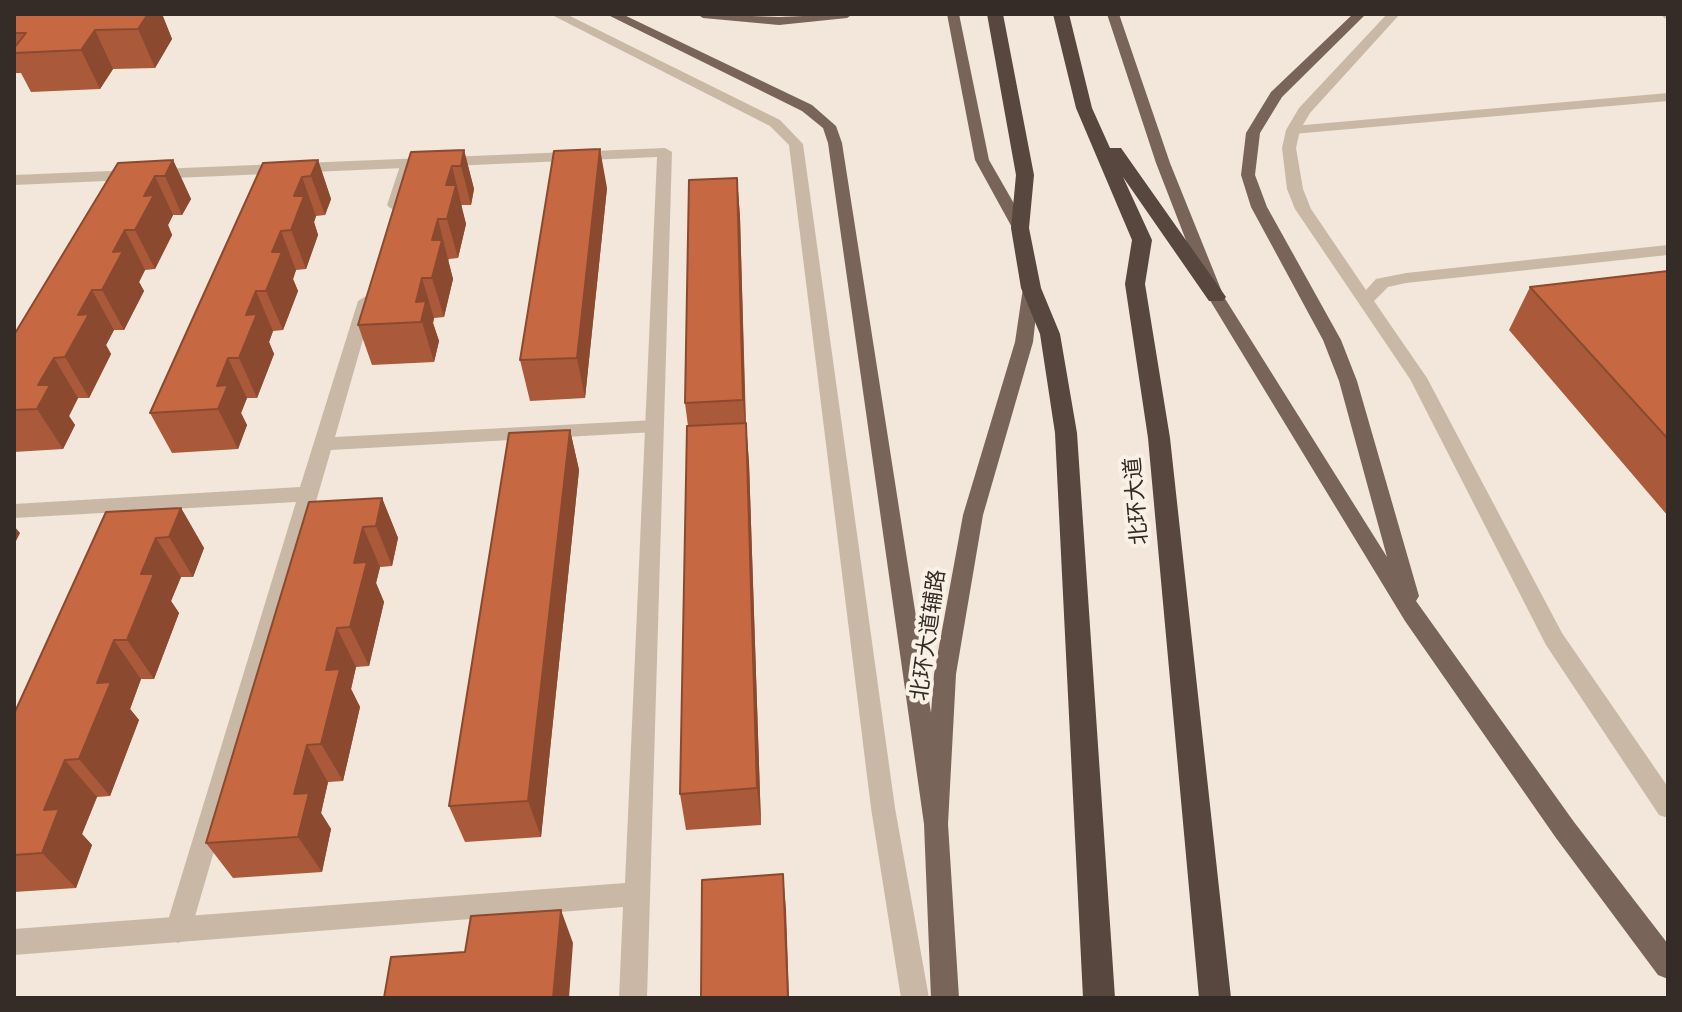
<!DOCTYPE html>
<html>
<head>
<meta charset="utf-8">
<style>
  body { margin:0 }
  #map { position:relative; width:1682px; height:1012px; overflow:hidden; background:#f2e7da; font-family:"Exo 2",sans-serif }
  canvas { display:block }
  .frame { position:absolute; inset:0; border:16px solid #362c27; pointer-events:none }
</style>
</head>
<body>
<div id="map">
<canvas width="1682" height="1012"></canvas>
<div class="frame"></div>
</div>
<script>
const ctx = document.querySelector('canvas').getContext('2d');
ctx.lineJoin = 'round';
function toPath(rows) {
  const path = new Path2D();
  for (const r of rows) {
    path.moveTo(r[0], r[1]);
    for (let i = 2; i < r.length; i += 2) path.lineTo(r[i], r[i + 1]);
  }
  return path;
}
function fillPath(path, color) {
  ctx.fillStyle = color;
  ctx.fill(path, 'evenodd');
}
function stroke(path, color, width, dash) {
  ctx.strokeStyle = color;
  ctx.lineWidth = width;
  ctx.lineCap = dash ? 'butt' : 'round';
  ctx.setLineDash(dash || []);
  ctx.stroke(path);
}
function drawText(font, color, halo, rows, align = 'center') {
  ctx.font = font + ' "Exo 2","Noto Sans SC",sans-serif';
  ctx.lineWidth = 8;
  ctx.setLineDash([]);
  ctx.textBaseline = 'middle';
  ctx.strokeStyle = halo;
  ctx.fillStyle = color;
  for (const [text, x, y, turn = 0] of rows) {
    ctx.save();
    ctx.translate(x, y);
    ctx.rotate((+turn || 0) * Math.PI / 180);
    ctx.textAlign = isNaN(turn) ? turn : align;
    if (halo) ctx.strokeText(text, 0, 0);
    ctx.fillText(text, 0, 0);
    ctx.restore();
  }
}
fillPath(toPath([
  [550,14,566,14,780,120,803,144,895,808,929,998,901,998,871,808,789,145,770,126,550,14],
  [1387,14,1400,14,1310,113,1300,130,1296,148,1303,189,1311,209,1366,290,1376,279,1406,273,1668,245,1668,255,1406,283,1388,287,1374,301,1427,378,1562,633,1668,787,1668,818,1659,815,1546,645,1410,379,1295,209,1287,189,1282,148,1286,130,1299,108,1387,14],
  [408,159,415,163,403,205,395,210,390,208,387,205,401,163,408,159],
  [366,296,374,301,335,437,655,420,664,426,655,432,331,450,191,930,187,939,178,943,169,939,165,930,296,502,14,518,14,504,300,487,358,301,366,296]
]), '#cab8a6');
fillPath(toPath([
  [1661,14,1668,14,1668,19,1664,18,1661,14],
  [1668,93,1668,101,1293,134,1286,130,1293,126,1668,93],
  [665,148,672,152,647,998,619,998,623,907,14,955,14,929,625,883,657,157,14,185,14,175,665,148]
]), '#cab8a6');
fillPath(toPath([
  [606,14,622,14,812,105,836,126,842,143,931,713,934,674,963,515,1015,342,1023,288,1031,283,1039,288,1033,342,983,515,956,674,948,824,959,998,931,998,924,824,828,143,823,128,802,111,606,14],
  [697,14,779,17,853,14,847,18,779,25,703,18,697,14],
  [947,14,959,14,989,160,1028,228,1026,231,1014,231,975,160,947,14],
  [1107,14,1119,14,1170,163,1224,297,1387,557,1339,381,1323,340,1251,207,1241,175,1246,133,1271,92,1353,14,1366,14,1282,97,1260,133,1255,175,1267,207,1341,340,1357,381,1419,596,1416,601,1574,822,1668,944,1668,979,1658,975,1556,838,1405,621,1208,297,1156,163,1107,14]
]), '#786458');
fillPath(toPath([
  [987,14,1003,14,1034,175,1029,228,1041,288,1060,334,1077,433,1115,998,1083,998,1055,433,1040,334,1021,288,1011,228,1016,175,987,14],
  [1053,14,1069,14,1092,108,1110,148,1121,148,1226,297,1223,301,1209,301,1123,177,1152,240,1145,284,1170,438,1231,998,1199,998,1148,438,1125,284,1132,240,1076,108,1053,14]
]), '#57473e');
fillPath(toPath([
  [14,14,162,14,172,39,155,68,113,69,100,89,31,92,21,73,14,73],
  [464,150,474,189,471,205,462,205,461,206,466,224,458,258,449,259,448,261,453,279,444,317,434,318,433,323,439,341,434,362,372,365,358,325,411,152],
  [173,160,191,199,182,215,173,215,168,225,172,235,155,269,145,270,139,282,144,291,124,330,114,330,106,345,111,354,89,398,78,398,69,416,75,425,63,449,14,452,14,335,118,163],
  [318,160,331,199,325,215,316,216,314,222,318,235,306,269,296,270,293,279,298,291,283,330,273,331,269,342,274,354,257,398,247,398,241,413,247,425,238,449,172,453,150,413,263,163],
  [737,178,740,217,746,423,749,463,761,825,686,830,680,794,688,426,685,403],
  [607,188,585,398,530,401,520,360],
  [1668,271,1668,516,1509,330,1530,287],
  [570,430,579,470,541,837,465,842,449,806],
  [382,498,398,538,392,566,380,567,376,583,384,602,369,666,356,667,351,689,360,707,343,781,328,782,321,813,331,829,322,872,233,878,206,843,309,502],
  [181,508,204,548,193,577,181,577,171,601,179,613,154,679,141,679,130,709,139,720,110,796,97,797,82,834,92,845,76,888,14,892,14,714]
]), '#aa5a3a');
fillPath(toPath([
  [148,14,162,14,172,39,155,68,138,29],
  [95,30,113,69,100,89,81,50],
  [600,149,607,188,585,398,577,358],
  [464,150,474,189,471,205,461,166],
  [173,160,191,199,182,215,165,176],
  [318,160,331,199,325,215,311,176],
  [452,166,466,224,458,258,447,219,446,185],
  [155,176,173,215,168,225,172,235,155,269,135,230,144,196],
  [302,177,316,216,314,222,318,235,306,269,291,230,294,196],
  [737,178,740,217,746,440,743,400],
  [438,219,453,279,444,317,432,278,432,240],
  [125,230,145,270,139,282,144,291,124,330,102,290,113,252],
  [281,231,296,270,293,279,298,291,283,330,266,291,272,252],
  [422,278,434,318,433,323,439,341,434,362,416,302],
  [92,290,114,330,106,345,111,354,89,398,65,357,78,315],
  [256,291,273,331,269,342,274,354,257,398,239,358,246,315],
  [54,358,78,398,69,416,75,425,63,449,37,409,38,385],
  [228,358,247,398,241,413,247,425,238,449,218,409,217,386],
  [746,423,749,463,761,825,757,788],
  [570,430,579,470,541,837,528,801],
  [382,498,398,538,392,566,376,526],
  [181,508,204,548,193,577,169,537],
  [14,526,20,533,14,545],
  [363,527,380,567,376,583,384,602,369,666,350,627,354,563],
  [156,538,181,577,171,601,179,613,154,679,127,640,141,574],
  [337,628,356,667,351,689,360,707,343,781,321,744,326,670],
  [114,640,141,679,130,709,139,720,110,796,79,759,97,683],
  [307,745,328,782,321,813,331,829,322,872,298,837,294,794],
  [65,760,97,797,82,834,92,845,76,888,42,853,44,810],
  [783,874,786,909,789,998,788,998],
  [561,910,573,943,569,998,553,998]
]), '#8b4a2f');
const building = toPath([
  [14,14,148,14,138,29,95,30,81,50,14,53,14,48,26,33,14,33,14,14],
  [600,149,577,358,520,360,554,151,600,149],
  [464,150,461,166,452,166,446,185,456,185,447,219,438,219,432,240,442,240,432,278,422,278,416,302,426,301,421,322,358,325,411,152,464,150],
  [173,160,165,176,155,176,144,196,154,195,135,230,125,230,113,252,123,251,102,290,92,290,78,315,89,314,65,357,54,358,38,385,50,385,37,409,14,410,14,335,118,163,173,160],
  [318,160,311,176,302,177,294,196,304,196,291,230,281,231,272,252,282,252,266,291,256,291,246,315,257,314,239,358,228,358,217,386,228,385,218,409,150,413,263,163,318,160],
  [737,178,743,400,685,403,689,180,737,178],
  [1668,271,1668,439,1530,287,1668,271],
  [746,423,757,788,680,794,687,426,746,423],
  [570,430,528,801,449,806,509,433,570,430],
  [382,498,376,526,363,527,354,563,367,562,350,627,337,628,326,670,340,669,321,744,307,745,294,794,309,793,298,837,206,843,309,502,382,498],
  [181,508,169,537,156,538,141,574,154,574,127,640,114,640,97,683,111,682,79,759,65,760,44,810,59,809,42,853,14,855,14,714,106,512,181,508],
  [783,874,788,998,701,998,702,880,783,874],
  [561,910,553,998,384,998,391,957,465,952,471,916,561,910]
]);
fillPath(building, '#c66943');
stroke(building, '#8b4a2f', 2);
drawText('22px', '#362c27', '#f9f1e6', [
  ["北环大道",1136,501,-95],
  ["北环大道辅路",928,635,-82]
]);
</script>
</body>
</html>
